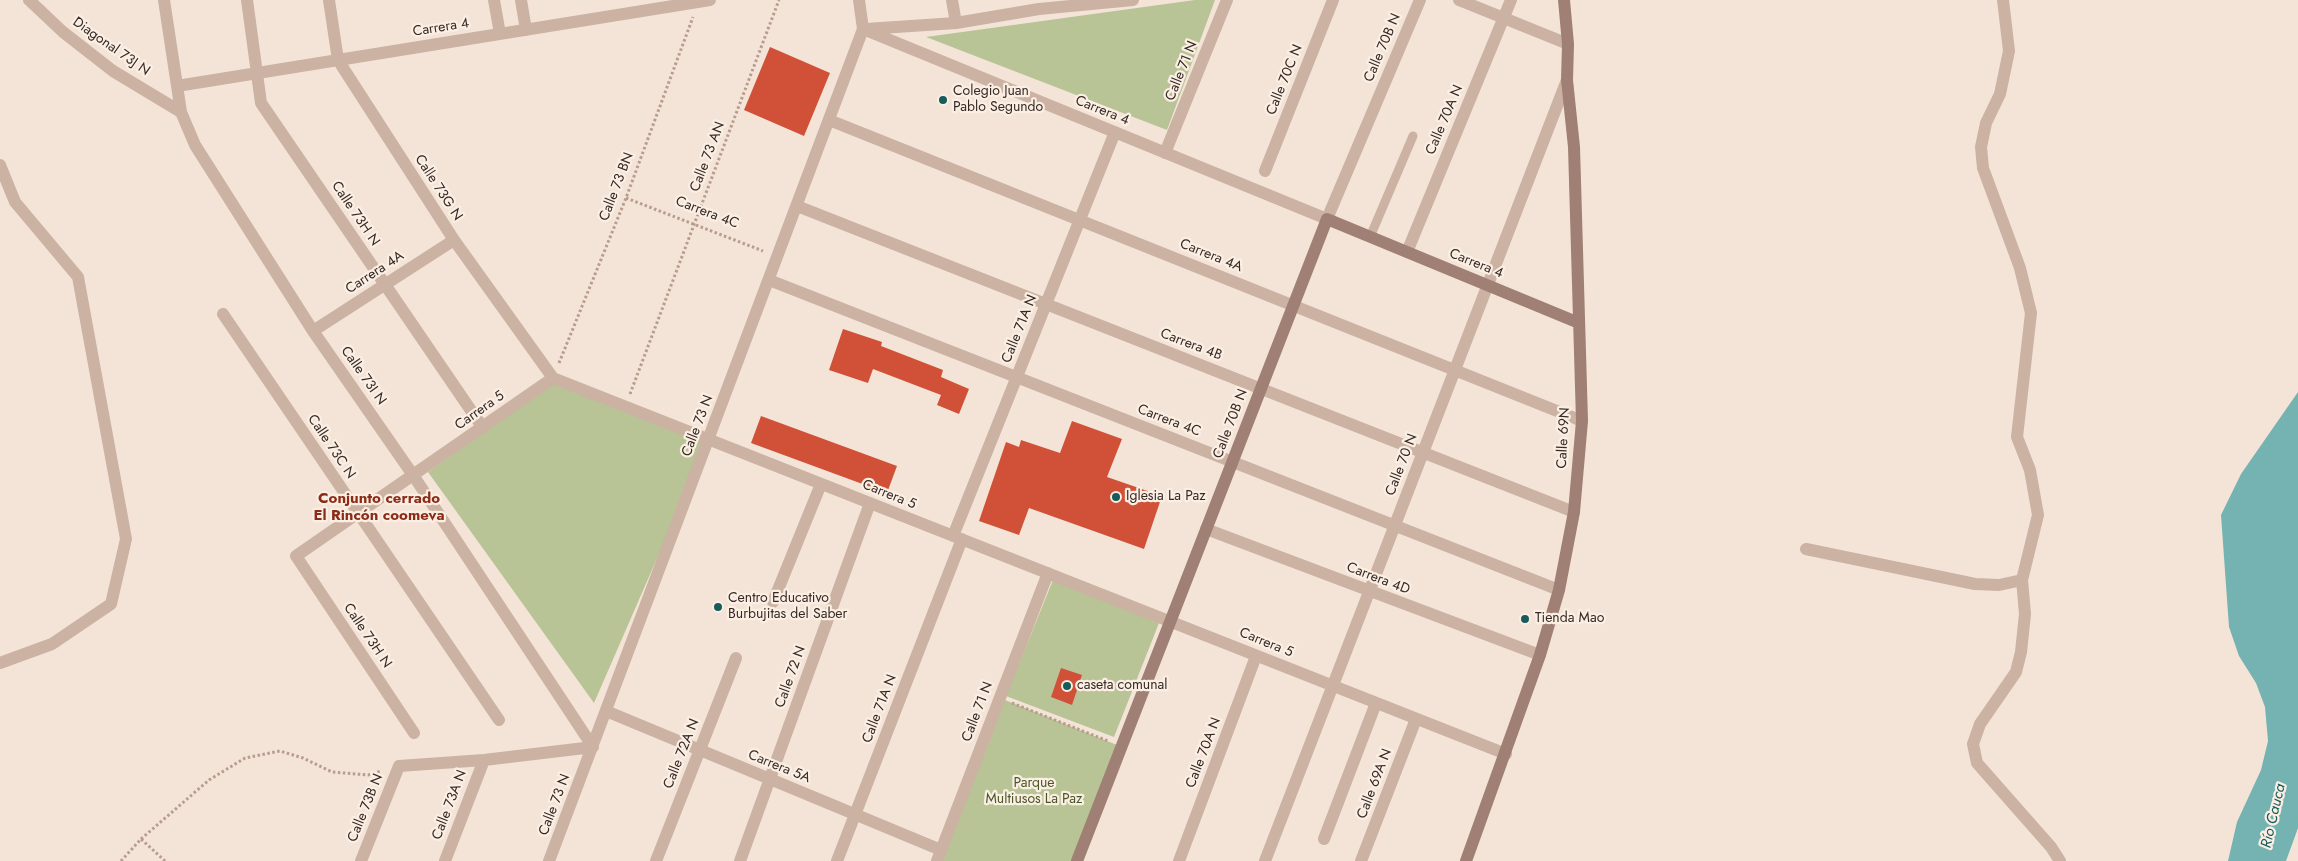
<!DOCTYPE html>
<html>
<head>
<meta charset="utf-8">
<style>
  body { margin:0 }
  canvas { display:block; background:#f3e4d7 }
</style>
</head>
<body>
<canvas width="2298" height="861"></canvas>
<script>
const ctx = document.querySelector('canvas').getContext('2d');
ctx.lineJoin = 'round';
function fillPath(path, color) {
  ctx.fillStyle = color;
  ctx.fill(path, 'evenodd');
}
function toPath(rows) {
  const path = new Path2D();
  for (const r of rows) {
    path.moveTo(r[0], r[1]);
    for (let i = 2; i < r.length; i += 2) path.lineTo(r[i], r[i + 1]);
  }
  return path;
}
function stroke(path, color, width, dash) {
  ctx.strokeStyle = color;
  ctx.lineWidth = width;
  ctx.lineCap = dash ? 'butt' : 'round';
  ctx.setLineDash(dash || []);
  ctx.stroke(path);
}
function drawText(font, color, halo, rows, align = 'center') {
  ctx.font = font + ' Jost,sans-serif';
  ctx.lineWidth = 4.5;
  ctx.setLineDash([]);
  ctx.textBaseline = 'middle';
  ctx.strokeStyle = halo;
  ctx.fillStyle = color;
  for (const [text, x, y, turn = 0] of rows) {
    ctx.save();
    ctx.translate(x, y);
    ctx.rotate((+turn || 0) * Math.PI / 180);
    ctx.textAlign = isNaN(turn) ? turn : align;
    if (halo) ctx.strokeText(text, 0, 0);
    ctx.fillText(text, 0, 0);
    ctx.restore();
  }
}
fillPath(toPath([
  [1195,0,1215,0,1167,130,926,37],
  [557,379,709,439,594,703,428,472],
  [1053,580,1159,623,1114,737,1006,696],
  [1000,698,1122,747,1077,861,937,861]
]), '#b8c396');
fillPath(toPath([
  [2298,392,2298,828,2286,861,2228,861,2237,822,2261,770,2268,741,2265,707,2256,683,2239,656,2229,627,2221,515,2241,474]
]), '#74b3b1');
fillPath(toPath([
  [770,47,830,73,804,136,744,110],
  [843,329,882,342,881,346,943,370,941,377,969,389,959,414,937,405,941,395,873,369,868,383,829,370],
  [761,416,897,466,887,493,751,443],
  [1072,421,1122,439,1107,477,1162,496,1144,549,1029,508,1019,535,979,521,1006,442,1019,447,1021,440,1060,453],
  [1061,668,1082,675,1072,705,1051,697]
]), '#d15138');
stroke(toPath([
  [626,198,763,251],
  [559,363,626,198,693,17],
  [630,394,779,0],
  [1012,703,1108,741],
  [141,839,209,780,245,758,280,751,303,758,332,772,368,775,381,771],
  [121,861,141,839,165,861]
]), '#b89c8d', 3, [2.5, 2.5]);
stroke(toPath([
  [1370,237,1413,136]
]), '#ccb2a2', 9);
stroke(toPath([
  [29,0,63,32,113,71,181,112],
  [164,0,181,112,195,145,313,331,413,475,593,747,484,760,399,766,361,861],
  [247,0,261,103,483,428],
  [329,0,338,60,454,240,553,378],
  [494,0,500,34],
  [521,0,526,30],
  [952,0,956,23],
  [1459,0,1568,44],
  [2003,0,2009,51,2000,94,1986,123,1981,147,1983,168,2020,268,2031,313,2017,437,2030,470,2038,515,2022,580,2025,614,2021,652,2016,672,1980,724,1973,744,1977,763,2051,847,2060,861],
  [863,29,1327,219,1420,0],
  [866,29,956,23,1039,9,1133,0],
  [177,86,710,0],
  [829,120,1582,421],
  [1165,153,1227,0],
  [0,165,15,202,78,277,126,539,111,604,52,644,0,663],
  [1265,171,1333,0],
  [797,206,1574,512],
  [1407,252,1511,0],
  [769,280,1559,590],
  [223,314,499,720],
  [313,331,454,240],
  [553,378,1506,754],
  [1206,529,1540,655],
  [953,536,1115,132],
  [1806,549,1975,584,1999,585,2022,580],
  [773,602,821,484],
  [606,711,941,850],
  [414,733,296,556,553,378],
  [1324,839,1376,703],
  [445,861,484,760],
  [549,861,863,29,859,0],
  [656,861,736,658],
  [740,861,870,503],
  [837,861,962,539],
  [937,861,1048,573],
  [1179,861,1256,656],
  [1265,861,1567,80],
  [1361,861,1416,719]
]), '#ccb2a2', 12);
stroke(toPath([
  [1077,861,1327,219,1579,323],
  [1466,861,1540,655,1559,590,1574,512,1582,421,1574,147,1567,80,1568,44,1564,0]
]), '#a08074', 12);
for (const [x, y, r, color] of [
  [943,100,5,"#175b5b"],
  [1116,497,5,"#175b5b"],
  [718,607,5,"#175b5b"],
  [1525,619,5,"#175b5b"],
  [1067,686,5,"#175b5b"]
]) {
  const dot = new Path2D();
  dot.arc(x, y, r, 0, 2 * Math.PI);
  ctx.fillStyle = color;
  ctx.fill(dot);
  stroke(dot, '#fbefe4', 2);
}
drawText('14px', '#362925', '#fbefe4', [
  ["Carrera 4",441,28,-9],
  ["Diagonal 73J N",111,47,35],
  ["Calle 70B N",1383,48,-67],
  ["Calle 71 N",1182,71,-68],
  ["Calle 70C N",1285,80,-68],
  ["Carrera 4",1102,111,22],
  ["Calle 70A N",1445,120,-67],
  ["Calle 73 AN",708,157,-69],
  ["Calle 73 BN",617,187,-69],
  ["Calle 73G N",438,188,57],
  ["Carrera 4C",707,213,21],
  ["Calle 73H N",355,214,56],
  ["Carrera 4A",1211,256,22],
  ["Carrera 4",1476,264,22],
  ["Carrera 4A",375,273,-33],
  ["Calle 71A N",1020,329,-68],
  ["Carrera 4B",1191,345,21],
  ["Calle 73I N",363,376,55],
  ["Carrera 5",480,411,-35],
  ["Carrera 4C",1169,421,21],
  ["Calle 70B N",1231,424,-69],
  ["Calle 73 N",698,426,-69],
  ["Calle 69N",1564,438,-87],
  ["Calle 73C N",331,447,56],
  ["Calle 70 N",1402,465,-69],
  ["Carrera 5",889,495,22],
  ["Carrera 4D",1378,579,21],
  ["Calle 73H N",367,636,56],
  ["Carrera 5",1266,643,22],
  ["Calle 72 N",791,677,-70],
  ["Calle 71A N",880,709,-69],
  ["Calle 71 N",978,712,-69],
  ["Calle 70A N",1204,753,-69],
  ["Calle 72A N",682,754,-68],
  ["Carrera 5A",779,767,22],
  ["Calle 69A N",1375,784,-69],
  ["Calle 73A N",450,805,-69],
  ["Calle 73 N",555,805,-69],
  ["Calle 73B N",366,808,-68]
]);
drawText('14px', '#362925', '#fbefe4', [
  ["Colegio Juan",953,92],
  ["Pablo Segundo",953,108],
  ["Iglesia La Paz",1126,497],
  ["Centro Educativo",728,599],
  ["Burbujitas del Saber",728,615],
  ["Tienda Mao",1535,619],
  ["caseta comunal",1077,686]
], 'left');
drawText('14px', '#495727', '#fbefe4', [
  ["Parque",1034,784],
  ["Multiusos La Paz",1034,800]
]);
drawText('bold 15px', '#8c2b17', '#fbefe4', [
  ["Conjunto cerrado",379,499],
  ["El Rincón coomeva",379,516]
]);
drawText('italic 15px', '#175b5b', '#fbefe4', [
  ["Río Cauca",2274,816,-77]
]);
</script>
</body>
</html>
